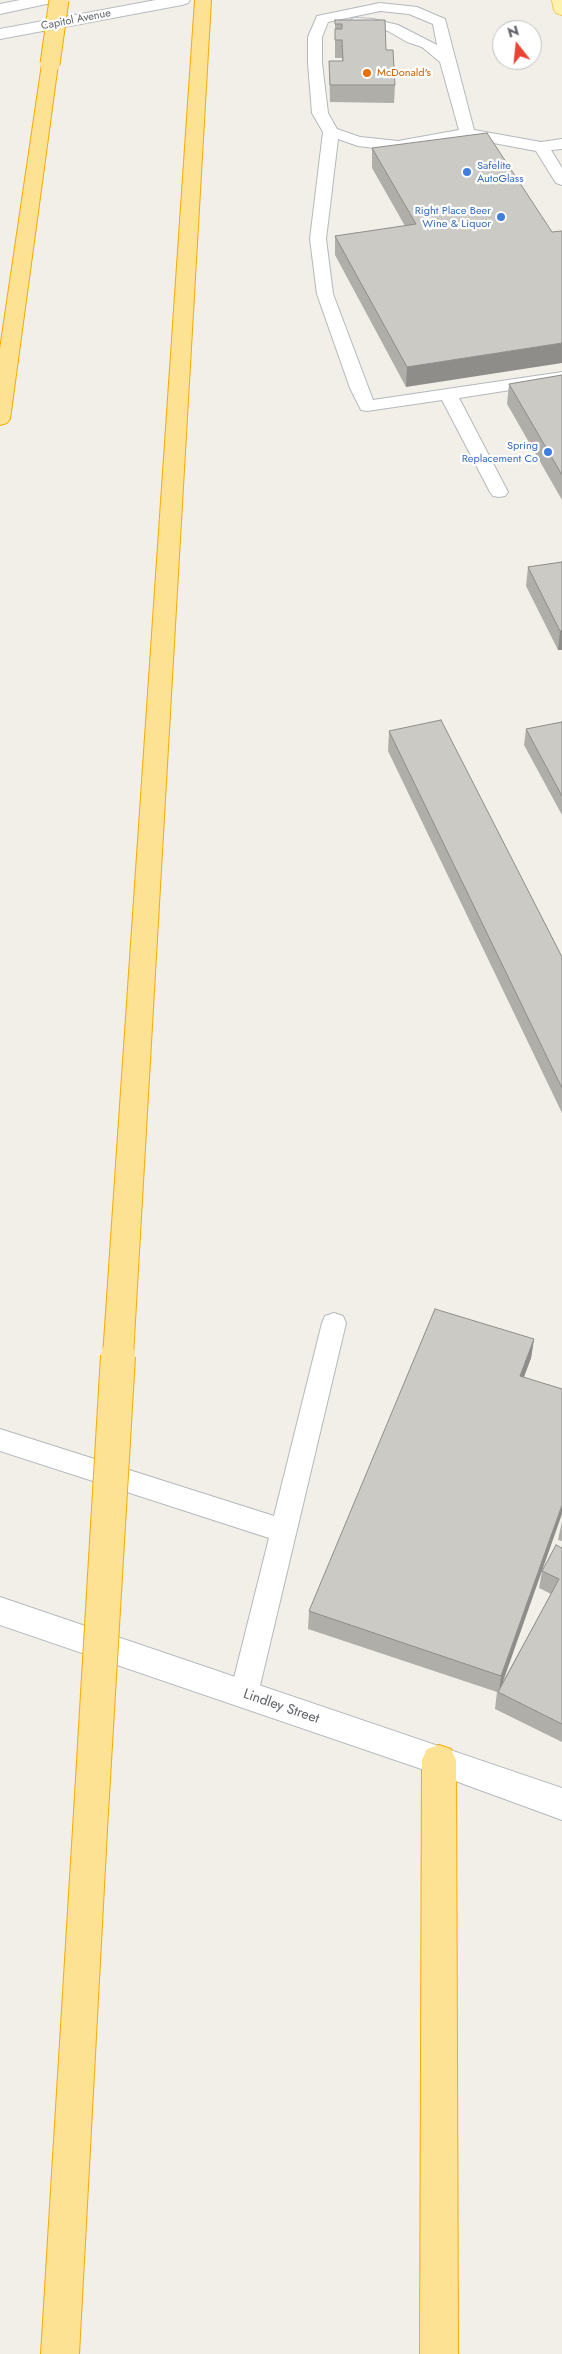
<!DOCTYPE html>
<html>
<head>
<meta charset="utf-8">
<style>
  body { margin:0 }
  #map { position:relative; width:562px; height:2354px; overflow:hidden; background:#f1efe8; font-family:Jost,sans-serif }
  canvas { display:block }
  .north { position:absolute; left:492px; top:20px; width:50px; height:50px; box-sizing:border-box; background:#fff; border:1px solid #bfc1c3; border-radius:50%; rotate:344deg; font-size:14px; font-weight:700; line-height:20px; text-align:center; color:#5f6368 }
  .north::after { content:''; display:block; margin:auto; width:18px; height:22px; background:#ea4335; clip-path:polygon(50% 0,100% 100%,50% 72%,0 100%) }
</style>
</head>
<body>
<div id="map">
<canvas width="562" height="2354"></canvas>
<div class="north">N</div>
</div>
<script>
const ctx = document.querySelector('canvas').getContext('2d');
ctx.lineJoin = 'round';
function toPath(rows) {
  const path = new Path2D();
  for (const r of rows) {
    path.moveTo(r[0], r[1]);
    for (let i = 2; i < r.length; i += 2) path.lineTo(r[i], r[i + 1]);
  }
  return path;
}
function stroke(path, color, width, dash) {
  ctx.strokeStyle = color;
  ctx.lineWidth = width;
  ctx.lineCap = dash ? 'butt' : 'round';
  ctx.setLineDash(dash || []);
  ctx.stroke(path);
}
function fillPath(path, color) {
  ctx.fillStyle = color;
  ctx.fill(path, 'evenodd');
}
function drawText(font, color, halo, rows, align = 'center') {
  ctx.font = font + ' Jost,sans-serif';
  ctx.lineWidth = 4.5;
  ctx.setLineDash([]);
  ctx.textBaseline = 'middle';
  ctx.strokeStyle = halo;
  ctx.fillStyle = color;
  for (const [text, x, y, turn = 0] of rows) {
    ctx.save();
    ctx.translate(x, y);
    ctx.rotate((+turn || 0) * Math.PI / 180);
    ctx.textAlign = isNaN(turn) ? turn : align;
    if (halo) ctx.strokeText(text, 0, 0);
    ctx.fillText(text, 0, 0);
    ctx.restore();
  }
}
const service = toPath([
  [380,3,417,7,445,19,474,130,541,142,562,139,562,149,551,150,562,168,562,185,556,183,536,151,467,138,398,151,358,146,338,139,326,239,333,294,373,400,562,372,562,382,459,398,508,492,505,496,499,497,493,496,490,492,442,400,367,411,361,410,350,388,317,294,310,239,323,132,312,113,308,63,308,37,317,16,380,3],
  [380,11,409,14,433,24,437,45,398,25,373,19,354,18,347,22,354,26,388,31,407,42,422,47,440,62,459,130,398,141,360,137,337,129,328,113,322,63,322,37,328,22,380,11],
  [334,1313,343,1316,346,1323,258,1694,254,1703,244,1707,234,1703,230,1694,269,1538,0,1451,0,1429,274,1516,322,1323,325,1316,334,1313]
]);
const secondary = toPath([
  [20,0,53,0,51,3,0,14,0,4,20,0],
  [156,0,190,0,188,3,182,5,0,39,0,29,156,0],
  [0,1597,562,1788,562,1820,439,1775,0,1625,0,1597]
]);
const primary = toPath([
  [552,0,562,0,562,15,556,13,554,10,552,0]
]);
const motorway = toPath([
  [195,0,211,0,133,1356,128,1365,118,1368,108,1365,103,1356,195,0],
  [50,59,56,60,58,64,10,419,7,423,0,425,0,349,42,64,44,60,50,59],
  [439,1745,451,1749,456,1760,458,2354,420,2354,422,1760,427,1749,439,1745],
  [91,1796,103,1801,108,1812,79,2354,41,2354,74,1812,79,1801,91,1796]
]);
stroke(service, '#b5b8bc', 2);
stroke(secondary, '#b6babf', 2);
stroke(primary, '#f2c960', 2);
stroke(motorway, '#f9ab00', 2);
fillPath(service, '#fff');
fillPath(secondary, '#fff');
fillPath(primary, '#fff2af');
fillPath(motorway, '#fde293');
const motorwayBridgeFar1 = toPath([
  [50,64,59,0]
]);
const motorwayBridge = toPath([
  [91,1812,118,1356]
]);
stroke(motorwayBridgeFar1, '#f9ab00', 21, []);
stroke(motorwayBridge, '#f9ab00', 36, []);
stroke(motorwayBridgeFar1, '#fde293', 19);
stroke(motorwayBridge, '#fde293', 34);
fillPath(toPath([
  [335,20,386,50,395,85,394,103,330,102,329,61,342,61,342,58,335,58],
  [372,148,552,232,406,387,335,255,335,236,405,226,372,168],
  [562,375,562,500,507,404,509,384],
  [562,562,562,650,558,650,526,586,528,567],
  [562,722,562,815,524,745,526,729],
  [389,731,562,957,562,1113,388,751],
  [534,1339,531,1358,524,1377,501,1685,551,1594,539,1588,542,1571,562,1548,562,1742,495,1709,497,1692,308,1629,309,1611],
  [562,1521,562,1541,558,1540]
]), '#afaea9');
fillPath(toPath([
  [562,343,562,363,406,387,407,367],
  [560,631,562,631,562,650,558,650],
  [534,1339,531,1358,517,1395,520,1376],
  [562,1505,562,1514,499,1693,501,1676]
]), '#8f8d8a');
const building = toPath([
  [335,20,385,20,386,50,393,50,395,85,330,85,329,61,343,61,342,40,335,40,335,29,342,29,342,24,335,24,335,20],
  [487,133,552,232,562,231,562,343,407,367,335,236,416,224,372,148,487,133],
  [562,375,562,475,509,384,562,375],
  [562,562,562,631,560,631,528,567,562,562],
  [441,720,562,957,562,1088,389,731,441,720],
  [562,722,562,796,526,729,562,722],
  [435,1309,534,1339,520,1376,562,1389,562,1505,501,1676,309,1611,435,1309],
  [556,1545,562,1548,562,1724,498,1692,559,1579,542,1571,556,1545]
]);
fillPath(building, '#cccac5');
stroke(building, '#8f8d8a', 1);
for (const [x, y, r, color] of [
  [367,73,5,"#e8710a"],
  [467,172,5,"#3f7fe0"],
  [501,217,5,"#3f7fe0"],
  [548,452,5,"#3f7fe0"]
]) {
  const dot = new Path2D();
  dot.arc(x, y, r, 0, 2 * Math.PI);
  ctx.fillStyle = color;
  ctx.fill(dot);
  stroke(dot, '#fff', 2);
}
drawText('11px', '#5f6368', '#fff', [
  ["Capitol Avenue",76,20,-11]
]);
drawText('11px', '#c56008', '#fff', [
  ["McDonald's",377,73]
], 'left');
drawText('11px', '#366cbe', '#fff', [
  ["Safelite",477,166,"left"],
  ["AutoGlass",477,179,"left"],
  ["Right Place Beer",491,211],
  ["Wine & Liquor",491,224],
  ["Spring",538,446],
  ["Replacement Co",538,459]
], 'right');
drawText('14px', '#5f6368', '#fff', [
  ["Lindley Street",281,1707,19]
]);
</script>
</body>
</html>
